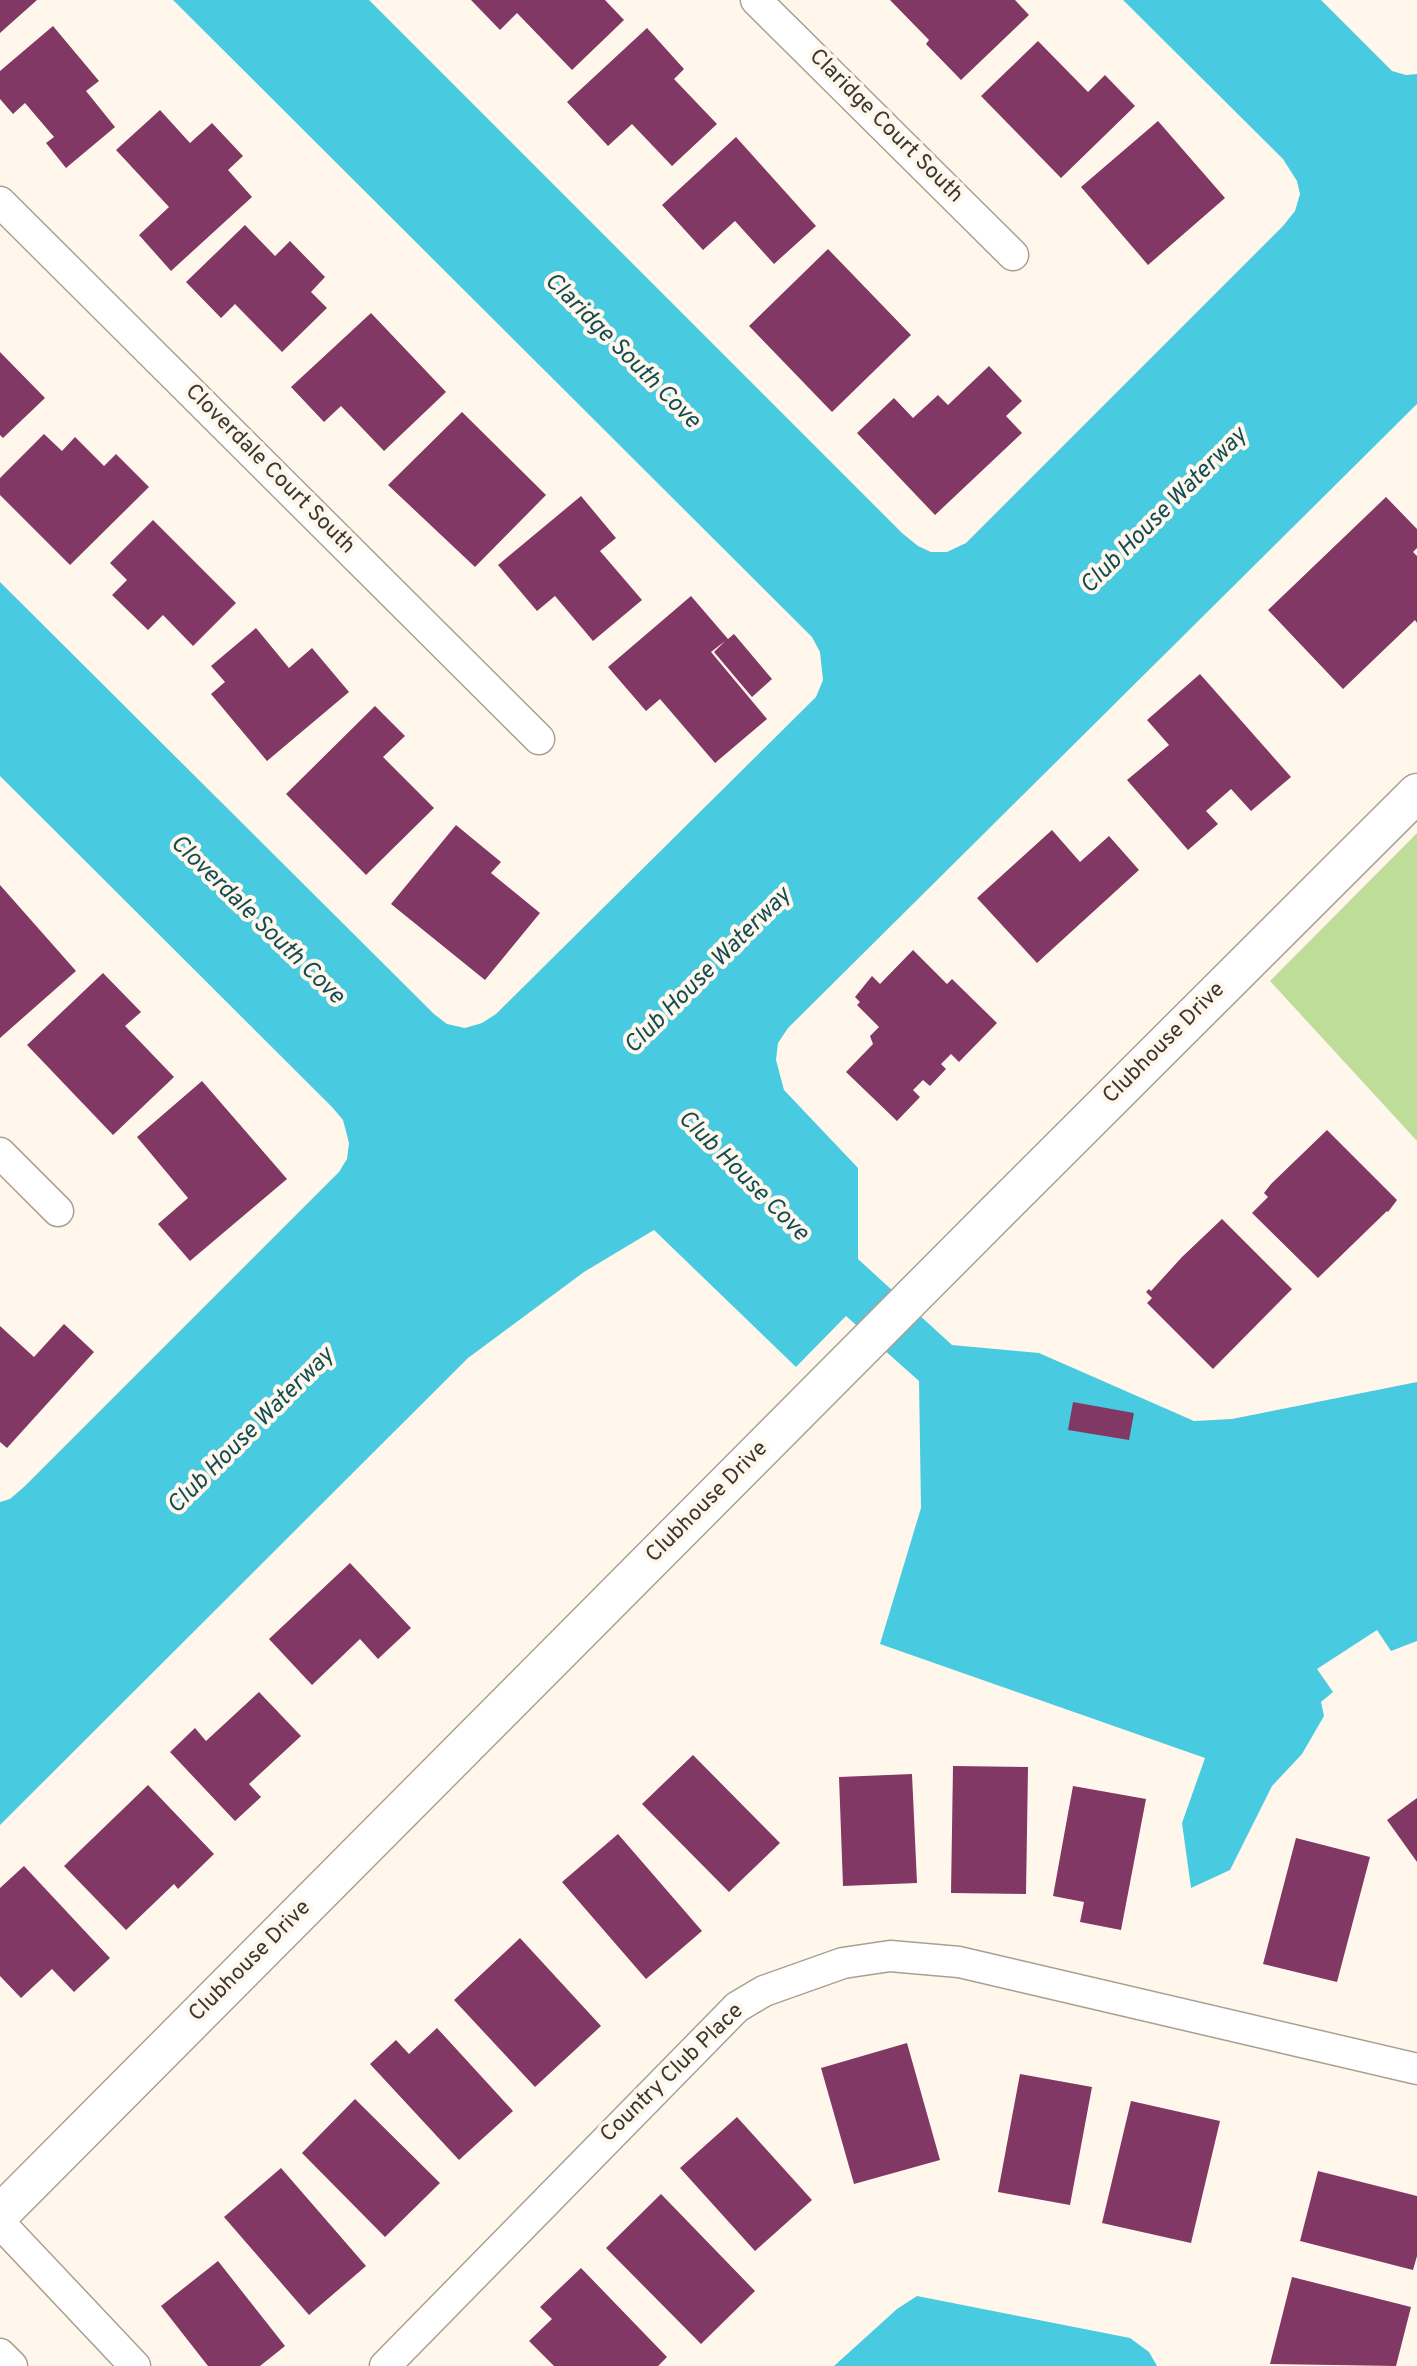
<!DOCTYPE html>
<html>
<head>
<meta charset="utf-8">
<style>
  body { margin:0 }
  canvas { display:block; background:#fff7eb }
</style>
</head>
<body>
<canvas width="1417" height="2366"></canvas>
<script>
const ctx = document.querySelector('canvas').getContext('2d');
ctx.lineJoin = 'round';
function fillPath(path, color) {
  ctx.fillStyle = color;
  ctx.fill(path, 'evenodd');
}
function toPath(rows) {
  const path = new Path2D();
  for (const r of rows) {
    path.moveTo(r[0], r[1]);
    for (let i = 2; i < r.length; i += 2) path.lineTo(r[i], r[i + 1]);
  }
  return path;
}
function stroke(path, color, width, dash) {
  ctx.strokeStyle = color;
  ctx.lineWidth = width;
  ctx.lineCap = dash ? 'butt' : 'round';
  ctx.setLineDash(dash || []);
  ctx.stroke(path);
}
function drawText(font, color, halo, rows, align = 'center') {
  ctx.font = font + ' Overpass,sans-serif';
  ctx.lineWidth = 8;
  ctx.setLineDash([]);
  ctx.textBaseline = 'middle';
  ctx.strokeStyle = halo;
  ctx.fillStyle = color;
  for (const [text, x, y, turn = 0] of rows) {
    ctx.save();
    ctx.translate(x, y);
    ctx.rotate((+turn || 0) * Math.PI / 180);
    ctx.textAlign = isNaN(turn) ? turn : align;
    if (halo) ctx.strokeText(text, 0, 0);
    ctx.fillText(text, 0, 0);
    ctx.restore();
  }
}
fillPath(toPath([
  [1417,833,1417,1141,1270,981]
]), '#bddd98');
fillPath(toPath([
  [173,0,369,0,902,533,918,546,931,552,947,552,966,543,1283,226,1295,211,1300,194,1297,181,1283,159,1123,0,1321,0,1392,71,1406,75,1417,74,1417,404,788,1028,778,1043,776,1060,784,1090,858,1168,858,1259,952,1345,1039,1353,1194,1421,1232,1419,1417,1382,1417,1641,1391,1651,1377,1630,1317,1669,1333,1692,1321,1702,1324,1716,1302,1754,1272,1786,1230,1870,1191,1888,1182,1823,1205,1758,880,1644,921,1508,919,1381,846,1316,796,1367,654,1230,584,1272,468,1358,0,1825,0,1502,10,1499,25,1486,339,1172,347,1159,349,1143,343,1120,332,1107,0,776,0,582,434,1014,447,1024,465,1028,482,1023,496,1014,816,697,823,680,820,652,812,637],
  [917,2296,1130,2338,1149,2352,1157,2366,834,2366,897,2309]
]), '#48cbe0');
fillPath(toPath([
  [0,0,37,0,0,33],
  [471,0,605,0,624,20,572,70,517,13,500,30],
  [890,0,1015,0,1029,15,961,80,926,44,929,40],
  [53,26,99,81,86,91,115,127,66,168,46,143,54,137,25,103,13,114,0,99,0,71],
  [647,28,684,69,674,79,717,124,672,166,632,124,608,146,567,102],
  [1038,41,1088,92,1105,75,1135,106,1061,178,981,96],
  [160,110,190,143,212,123,243,156,228,170,252,197,171,271,139,235,169,207,116,150],
  [1158,121,1225,198,1148,265,1081,187],
  [736,137,816,226,774,264,735,221,703,250,662,205],
  [245,225,275,256,290,241,325,277,311,292,327,308,282,352,235,304,221,318,186,282],
  [828,249,911,335,832,412,749,326],
  [371,313,446,392,384,451,341,406,324,422,291,387],
  [0,352,45,398,3,438,0,435],
  [989,366,1022,401,1006,416,1022,433,935,515,857,433,894,398,913,418,938,395,948,405],
  [462,412,546,495,475,567,388,485],
  [44,434,62,451,75,437,104,466,116,454,149,487,70,565,0,495,0,478],
  [581,496,616,538,600,551,642,600,593,641,555,596,537,611,498,565],
  [1386,497,1417,529,1417,548,1413,552,1417,556,1417,623,1415,620,1343,689,1268,610],
  [153,520,236,603,193,646,163,615,148,630,112,595,127,580,110,563],
  [691,596,728,639,734,634,772,679,752,697,714,652,725,641,711,652,767,719,715,763,660,699,646,711,608,667],
  [256,628,289,668,312,648,349,692,267,761,211,694,225,682,211,666],
  [1200,674,1291,777,1251,811,1231,789,1206,811,1218,824,1188,850,1127,780,1169,745,1147,720],
  [375,706,405,736,383,757,434,808,366,875,286,794],
  [456,825,501,862,491,873,540,913,485,980,391,904],
  [1052,830,1080,862,1109,836,1139,870,1037,963,977,898],
  [0,885,76,971,0,1038],
  [913,950,947,984,952,979,997,1023,959,1062,951,1054,941,1064,946,1069,930,1086,923,1080,913,1090,920,1097,897,1121,846,1072,873,1044,870,1036,879,1027,857,1005,860,1002,855,997,872,976,880,984],
  [103,973,141,1012,125,1026,174,1077,113,1135,27,1045],
  [202,1081,287,1179,190,1261,158,1224,188,1198,137,1137],
  [1327,1130,1397,1200,1388,1212,1387,1211,1318,1278,1252,1213,1268,1197,1264,1193,1271,1184],
  [1222,1219,1292,1289,1213,1369,1147,1303,1152,1298,1146,1292,1149,1289,1151,1291,1182,1257],
  [64,1324,94,1352,7,1448,0,1442,0,1326,34,1357],
  [1073,1402,1134,1413,1129,1440,1068,1430],
  [350,1563,411,1628,378,1659,360,1639,312,1685,269,1639],
  [259,1692,301,1736,249,1784,261,1797,235,1821,170,1752,195,1728,206,1741],
  [693,1755,780,1843,729,1892,642,1804],
  [953,1766,1028,1767,1026,1894,951,1893],
  [912,1774,917,1883,843,1886,839,1777],
  [148,1785,214,1854,178,1889,174,1884,126,1930,64,1866],
  [1073,1786,1146,1799,1121,1930,1080,1922,1084,1902,1053,1896],
  [1417,1798,1417,1862,1387,1820],
  [618,1834,702,1931,646,1979,562,1882],
  [1296,1838,1370,1857,1337,1982,1263,1964],
  [24,1866,110,1958,74,1992,52,1969,21,1998,0,1976,0,1888],
  [520,1938,601,2026,535,2087,454,2000],
  [437,2028,513,2111,459,2160,370,2064,396,2040,409,2054],
  [907,2043,940,2160,854,2184,821,2068],
  [1020,2074,1092,2087,1070,2205,998,2192],
  [355,2099,440,2183,385,2237,302,2153],
  [1131,2101,1220,2121,1191,2243,1102,2223],
  [737,2117,812,2200,755,2251,680,2168],
  [281,2168,366,2266,309,2315,224,2217],
  [1318,2171,1417,2196,1417,2256,1413,2270,1300,2241],
  [661,2194,755,2291,701,2344,606,2248],
  [218,2261,285,2346,260,2366,208,2366,161,2306],
  [581,2268,667,2357,658,2366,554,2366,529,2341,552,2319,540,2307],
  [1292,2277,1411,2307,1396,2366,1270,2364]
]), '#813864');
const minor = toPath([
  [756,0,1013,255],
  [0,202,539,739],
  [0,1153,58,1211],
  [0,2223,135,2366],
  [0,2354,12,2366],
  [385,2366,737,2007,764,1991,843,1963,890,1956,959,1962,1417,2069]
]);
const tertiary = toPath([
  [0,2214,996,1213,1417,793]
]);
stroke(minor, '#a9a091', 33);
stroke(tertiary, '#a9a091', 41);
stroke(minor, '#fff', 30);
stroke(tertiary, '#fff', 38);
drawText('22px', '#3a3630', '#fff7eb', [
  ["Claridge Court South",885,127,45],
  ["Cloverdale Court South",269,470,45],
  ["Clubhouse Drive",1165,1044,-45],
  ["Clubhouse Drive",708,1503,-45],
  ["Clubhouse Drive",251,1962,-45],
  ["Country Club Place",673,2074,-44]
]);
drawText('italic 24px', '#134c54', '#fff7eb', [
  ["Claridge South Cove",621,352,45],
  ["Club House Waterway",1165,512,-45],
  ["Cloverdale South Cove",256,921,44],
  ["Club House Waterway",709,972,-45],
  ["Club House Cove",742,1177,45],
  ["Club House Waterway",252,1432,-45]
]);
</script>
</body>
</html>
